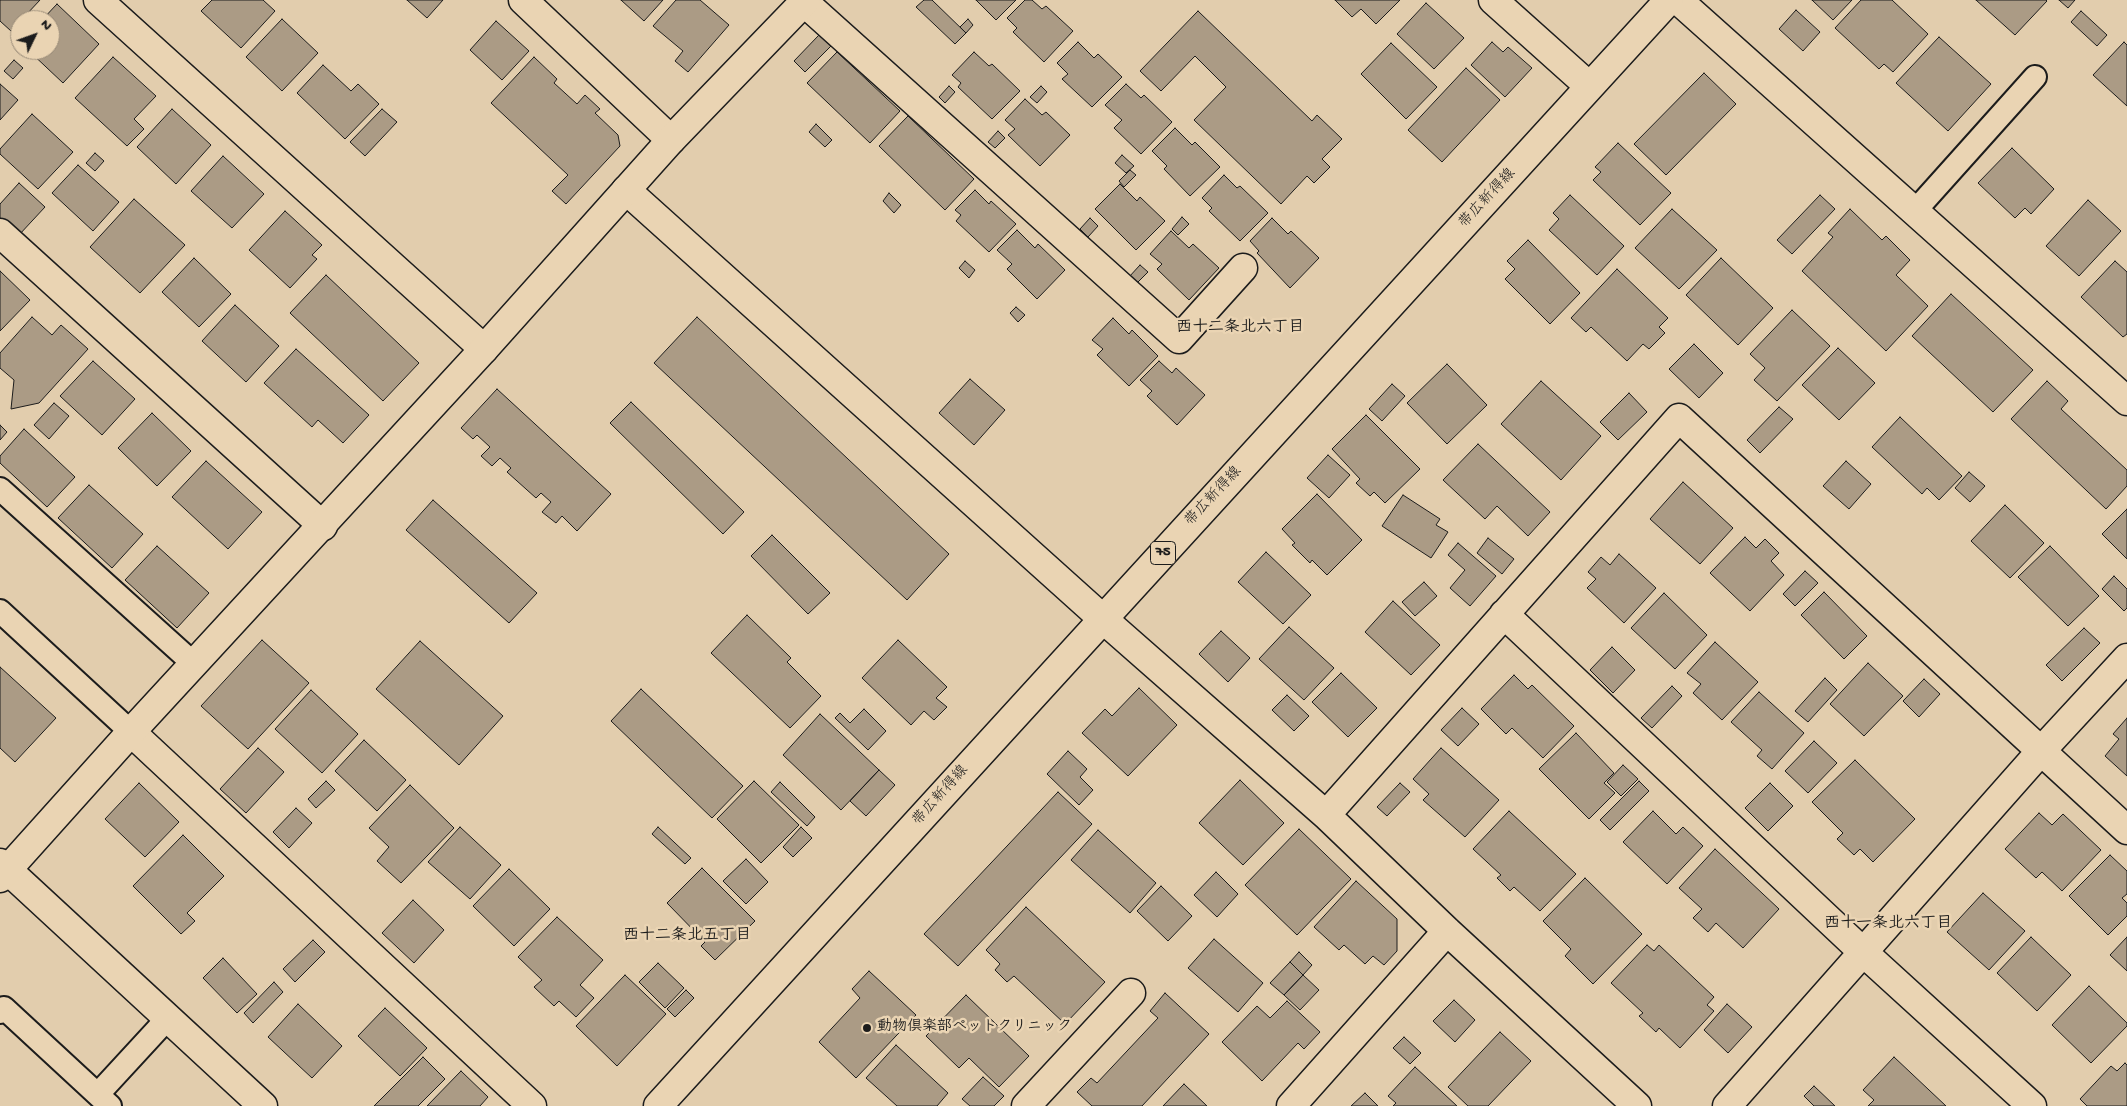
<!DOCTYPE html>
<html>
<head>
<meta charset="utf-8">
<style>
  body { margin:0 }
  #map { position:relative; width:2127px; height:1106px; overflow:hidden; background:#e2cdad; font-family:"Gochi Hand",sans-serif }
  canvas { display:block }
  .north { position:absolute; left:10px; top:10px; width:50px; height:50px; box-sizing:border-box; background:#ead4b3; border:1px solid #988a77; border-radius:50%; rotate:48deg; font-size:14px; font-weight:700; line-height:20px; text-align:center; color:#1c1c1c }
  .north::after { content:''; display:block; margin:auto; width:18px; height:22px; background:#1c1c1c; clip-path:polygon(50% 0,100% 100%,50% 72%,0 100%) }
</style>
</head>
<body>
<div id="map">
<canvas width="2127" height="1106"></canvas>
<div class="north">N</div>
</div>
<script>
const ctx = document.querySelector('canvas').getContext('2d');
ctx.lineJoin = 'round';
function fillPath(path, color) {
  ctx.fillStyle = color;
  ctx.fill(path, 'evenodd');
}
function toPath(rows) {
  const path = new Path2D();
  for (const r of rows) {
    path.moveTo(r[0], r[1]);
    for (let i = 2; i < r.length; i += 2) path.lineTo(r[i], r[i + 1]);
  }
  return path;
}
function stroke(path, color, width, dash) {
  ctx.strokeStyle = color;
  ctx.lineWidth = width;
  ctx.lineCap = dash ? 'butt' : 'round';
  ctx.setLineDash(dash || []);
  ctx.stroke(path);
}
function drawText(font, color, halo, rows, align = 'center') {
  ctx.font = font + ' "Gochi Hand","Klee One",sans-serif';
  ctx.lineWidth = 5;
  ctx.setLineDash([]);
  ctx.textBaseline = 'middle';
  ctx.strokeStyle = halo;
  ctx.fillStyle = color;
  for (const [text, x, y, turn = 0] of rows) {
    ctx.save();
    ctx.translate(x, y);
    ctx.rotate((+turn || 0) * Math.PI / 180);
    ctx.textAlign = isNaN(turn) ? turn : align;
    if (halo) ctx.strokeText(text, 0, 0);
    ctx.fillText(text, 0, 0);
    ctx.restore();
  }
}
const building = toPath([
  [0,0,40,0,11,31,0,21,0,0],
  [212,0,263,0,275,11,241,48,201,11,212,0],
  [407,0,443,0,427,18,407,0],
  [621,0,663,0,644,21,621,0],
  [676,0,700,0,729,25,688,72,675,61,683,51,653,26,676,0],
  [924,0,932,0,966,33,955,44,916,7,924,0],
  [976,0,1016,0,996,20,976,0],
  [1025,0,1032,0,1042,9,1046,6,1073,31,1044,62,1013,32,1017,28,1007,18,1025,0],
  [1335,0,1400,0,1376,24,1361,9,1352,17,1335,0],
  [1812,0,1852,0,1833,20,1812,0],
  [1861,0,1892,0,1928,34,1893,72,1884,64,1879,69,1835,28,1861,0],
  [1976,0,2046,0,2047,1,2015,35,1976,0],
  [2059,0,2075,0,2068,8,2059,0],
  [1426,3,1464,38,1434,69,1397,34,1426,3],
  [57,4,99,44,63,83,28,50,50,50,50,20,42,20,57,4],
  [1796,10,1820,32,1803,51,1779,29,1796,10],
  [1198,11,1312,121,1317,115,1342,139,1322,159,1330,167,1314,183,1307,176,1281,204,1194,120,1226,87,1195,56,1161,91,1140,71,1198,11],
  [2081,11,2107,35,2097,46,2071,22,2081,11],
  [282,19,318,53,282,91,246,57,282,19],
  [968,19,973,25,966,33,960,27,968,19],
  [496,21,529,51,502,80,470,50,496,21],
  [819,35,831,46,805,72,794,61,819,35],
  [1939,37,1991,84,1948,131,1896,83,1939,37],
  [1078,42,1094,58,1098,54,1122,77,1092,107,1062,79,1068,74,1057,63,1078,42],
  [1492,42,1503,52,1508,47,1532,68,1505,97,1471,65,1492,42],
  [2124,42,2127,45,2127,106,2093,75,2124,42],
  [1391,43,1437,87,1406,119,1361,74,1391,43],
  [837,52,900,111,870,143,807,83,837,52],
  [974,52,989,66,992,64,1020,91,992,119,958,87,961,83,952,75,974,52],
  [113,57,156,96,134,119,144,129,127,146,75,98,113,57],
  [534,57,557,79,554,83,577,104,585,95,600,109,595,113,618,135,620,146,566,204,552,191,568,175,491,103,534,57],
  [14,60,23,68,13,79,4,71,14,60],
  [323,65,351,91,358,84,379,104,345,139,297,93,323,65],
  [1466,68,1500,100,1442,162,1408,130,1466,68],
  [1704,73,1736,104,1666,175,1634,144,1704,73],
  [0,84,18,100,0,120,0,84],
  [1126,84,1141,98,1144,95,1172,122,1141,154,1114,128,1122,120,1105,105,1126,84],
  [949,86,955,92,945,103,939,97,949,86],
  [1041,86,1047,92,1037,103,1030,97,1041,86],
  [1025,99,1042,115,1046,112,1070,135,1040,166,1008,135,1015,129,1005,120,1025,99],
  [172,109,211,145,176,184,137,147,172,109],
  [382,109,397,122,365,156,350,142,382,109],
  [32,114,73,152,38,189,0,154,0,149,32,114],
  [908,116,974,179,945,210,879,146,908,116],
  [816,124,832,140,825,147,809,132,816,124],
  [1175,128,1192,145,1195,142,1220,167,1190,196,1164,169,1167,166,1152,151,1175,128],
  [998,131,1005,138,995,148,988,142,998,131],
  [1618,143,1671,193,1640,225,1593,180,1601,172,1595,167,1618,143],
  [2012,148,2054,189,2031,214,2025,208,2015,218,1978,183,2012,148],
  [95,153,104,161,95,171,86,163,95,153],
  [1122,155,1134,166,1126,173,1115,163,1122,155],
  [223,156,264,194,232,228,191,191,223,156],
  [78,165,119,202,93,231,52,193,78,165],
  [1130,170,1136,175,1124,187,1119,181,1130,170],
  [1224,175,1237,188,1240,186,1268,213,1240,241,1209,211,1212,208,1202,198,1224,175],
  [19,183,45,207,19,235,0,218,0,204,19,183],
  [1120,184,1137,201,1140,197,1165,221,1136,250,1095,209,1120,184],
  [975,190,989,204,991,201,1016,224,989,252,956,221,961,215,955,210,975,190],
  [889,193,901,205,894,213,883,201,889,193],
  [1570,195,1624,246,1597,275,1549,230,1559,219,1553,213,1570,195],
  [1820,195,1835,209,1792,254,1777,240,1820,195],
  [134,199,185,245,140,293,90,247,134,199],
  [2088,200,2121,231,2079,276,2046,246,2088,200],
  [1672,209,1717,250,1679,289,1635,248,1672,209],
  [1850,209,1882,240,1886,236,1910,260,1896,275,1928,306,1886,351,1802,271,1833,237,1828,233,1850,209],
  [285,211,322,245,312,255,317,259,290,288,249,250,285,211],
  [1182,217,1189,224,1178,235,1172,229,1182,217],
  [1090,218,1098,226,1088,237,1080,229,1090,218],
  [1272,218,1288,234,1291,231,1319,258,1290,288,1257,253,1259,251,1250,241,1272,218],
  [1017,230,1035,248,1038,244,1065,270,1037,299,1007,269,1012,264,997,250,1017,230],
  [1171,231,1189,248,1193,244,1219,268,1189,300,1157,269,1162,264,1150,254,1171,231],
  [1528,240,1580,293,1550,324,1505,279,1515,269,1507,261,1528,240],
  [194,258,231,294,199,327,162,292,194,258],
  [1721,258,1773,308,1738,345,1686,295,1721,258],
  [965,261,975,270,969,278,959,268,965,261],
  [2115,261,2127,272,2127,334,2123,337,2081,297,2115,261],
  [1140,265,1148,272,1136,284,1129,277,1140,265],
  [1617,269,1668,318,1659,327,1665,333,1649,349,1643,344,1627,361,1591,327,1586,332,1571,318,1617,269],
  [0,271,30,300,0,331,0,271],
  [326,275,419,363,383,401,290,313,326,275],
  [1951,294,2033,370,1993,412,1912,336,1951,294],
  [235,305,279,346,246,382,202,341,235,305],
  [1016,307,1025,315,1018,322,1010,313,1016,307],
  [1792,310,1830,346,1777,401,1754,380,1765,368,1750,354,1792,310],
  [32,317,52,335,61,325,88,349,39,403,11,409,14,380,0,368,0,353,32,317],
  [697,317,949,554,907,600,654,363,697,317],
  [1113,318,1129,334,1132,330,1158,356,1129,386,1097,355,1103,349,1092,340,1113,318],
  [1694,344,1723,373,1699,398,1669,369,1694,344],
  [1838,348,1875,383,1839,420,1802,385,1838,348],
  [296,349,369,415,343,443,318,420,312,427,264,383,296,349],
  [93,361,135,399,102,435,60,396,93,361],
  [1159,361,1172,373,1176,368,1205,395,1177,425,1147,396,1152,391,1140,380,1159,361],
  [1447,364,1487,405,1447,444,1407,403,1447,364],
  [970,379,1005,410,974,445,939,413,970,379],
  [1541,381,1601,436,1561,480,1501,424,1541,381],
  [2047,381,2068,401,2061,409,2127,470,2127,486,2106,509,2011,419,2047,381],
  [1392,384,1405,396,1382,421,1369,409,1392,384],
  [497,389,611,494,577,531,562,516,556,523,542,512,551,502,541,493,536,498,507,472,511,468,500,458,492,466,481,456,490,447,477,435,473,439,461,428,497,389],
  [1629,393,1647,412,1618,440,1600,422,1629,393],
  [631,402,744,512,723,534,610,423,631,402],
  [54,403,69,416,49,439,34,425,54,403],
  [1779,407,1793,419,1760,453,1747,440,1779,407],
  [152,413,191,451,157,486,118,448,152,413],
  [1366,415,1420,469,1385,503,1374,492,1370,496,1356,483,1360,479,1332,449,1366,415],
  [1900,417,1962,476,1939,500,1927,488,1922,494,1872,447,1900,417],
  [0,425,7,432,0,440,0,425],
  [24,429,75,477,47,507,0,463,0,456,24,429],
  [1478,444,1550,512,1528,536,1497,506,1485,519,1443,480,1478,444],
  [1328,455,1350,475,1329,498,1307,478,1328,455],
  [206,461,262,512,228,549,172,497,206,461],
  [1846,461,1871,484,1849,509,1823,486,1846,461],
  [1969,472,1985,486,1970,502,1955,488,1969,472],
  [1683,482,1733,528,1700,564,1650,519,1683,482],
  [89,485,143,534,112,568,58,518,89,485],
  [1317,494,1362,540,1327,575,1312,560,1310,563,1292,545,1295,543,1282,529,1317,494],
  [1403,495,1440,519,1436,525,1448,532,1431,558,1382,526,1403,495],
  [433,500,537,593,509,623,406,530,433,500],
  [2005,505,2044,543,2010,578,1971,541,2005,505],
  [2127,509,2127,559,2102,534,2127,509],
  [772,535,830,593,808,614,751,556,772,535],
  [1745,537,1756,548,1765,539,1779,553,1771,561,1784,575,1750,611,1710,573,1745,537],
  [1488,538,1514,559,1502,574,1477,553,1488,538],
  [1458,543,1496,576,1470,606,1450,588,1465,570,1448,555,1458,543],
  [157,546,209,593,177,628,125,580,157,546],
  [2050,546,2099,596,2068,626,2018,577,2050,546],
  [1266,552,1311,595,1283,624,1238,582,1266,552],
  [1619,554,1656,588,1624,623,1587,588,1596,579,1588,572,1601,557,1610,565,1619,554],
  [1805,571,1818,583,1795,606,1783,594,1805,571],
  [2114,576,2127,589,2127,608,2124,611,2102,589,2114,576],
  [1424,582,1437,596,1415,616,1402,602,1424,582],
  [1824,592,1867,636,1844,659,1801,615,1824,592],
  [1664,593,1707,635,1675,669,1631,628,1664,593],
  [1393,601,1440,645,1411,675,1365,632,1393,601],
  [747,615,791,658,787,662,821,696,790,728,711,653,747,615],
  [1289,627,1334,668,1304,700,1259,659,1289,627],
  [2084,628,2100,643,2062,681,2046,665,2084,628],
  [1221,631,1250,658,1228,682,1199,654,1221,631],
  [262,640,309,683,248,749,201,706,262,640],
  [898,640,947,687,936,698,947,707,934,720,924,711,911,725,862,678,898,640],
  [420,641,503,716,459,765,376,689,420,641],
  [1715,642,1758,682,1722,720,1693,693,1701,684,1687,673,1715,642],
  [1612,647,1635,670,1613,693,1590,670,1612,647],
  [1868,663,1903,696,1864,736,1830,704,1868,663],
  [0,667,56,718,15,762,0,748,0,667],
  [1341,673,1377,708,1348,737,1312,702,1341,673],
  [1514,675,1528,689,1532,685,1574,726,1543,758,1512,728,1506,734,1481,709,1514,675],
  [1825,678,1837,690,1808,722,1795,711,1825,678],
  [1924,679,1940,694,1919,717,1903,701,1924,679],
  [1672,686,1682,696,1652,728,1641,718,1672,686],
  [1139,688,1177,725,1128,776,1082,733,1105,709,1112,716,1139,688],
  [641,689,743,786,712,818,611,721,641,689],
  [311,690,358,734,322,773,275,729,311,690],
  [1759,692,1804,733,1772,769,1757,756,1762,750,1731,722,1759,692],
  [1287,695,1309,716,1294,731,1272,710,1287,695],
  [1462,708,1479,724,1458,746,1441,730,1462,708],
  [864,709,886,731,868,750,835,718,840,713,850,723,864,709],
  [820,714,879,770,841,810,783,755,820,714],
  [2127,718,2127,776,2105,756,2119,739,2113,734,2127,718],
  [1576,733,1614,773,1604,783,1615,793,1589,819,1539,769,1576,733],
  [364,740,406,780,377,811,335,771,364,740],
  [1814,741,1837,763,1808,793,1785,771,1814,741],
  [258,748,284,772,246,813,220,789,258,748],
  [1441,748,1499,800,1465,837,1423,800,1429,794,1413,779,1441,748],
  [1068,751,1087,769,1080,777,1093,790,1079,805,1047,774,1068,751],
  [1855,760,1915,819,1873,862,1860,849,1854,855,1837,839,1843,833,1812,802,1855,760],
  [1623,765,1638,779,1621,796,1607,782,1623,765],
  [879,770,895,785,866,816,850,801,879,770],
  [1240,780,1284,823,1243,865,1199,823,1240,780],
  [326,781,335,790,316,808,308,799,326,781],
  [754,781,799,825,761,863,717,819,754,781],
  [1639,781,1649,791,1610,830,1600,820,1639,781],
  [780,782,815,817,807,826,771,792,780,782],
  [139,783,179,822,145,857,105,819,139,783],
  [1400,783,1410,792,1387,816,1377,807,1400,783],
  [1770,783,1793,806,1768,831,1745,808,1770,783],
  [410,785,454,828,401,883,377,861,389,847,369,828,410,785],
  [1058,792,1092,824,958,966,924,934,1058,792],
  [296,808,312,823,289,848,273,832,296,808],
  [1509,811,1576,874,1540,911,1514,887,1510,891,1497,878,1501,875,1473,849,1509,811],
  [1653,811,1676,834,1683,827,1703,846,1667,884,1623,842,1653,811],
  [2039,813,2052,825,2063,814,2101,850,2062,891,2042,872,2036,878,2005,849,2039,813],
  [460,827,501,865,470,899,428,862,460,827],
  [658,827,691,858,685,864,652,834,658,827],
  [801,827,812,838,793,857,783,847,801,827],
  [1299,829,1351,879,1297,935,1245,885,1299,829],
  [1098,830,1156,883,1130,913,1071,860,1098,830],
  [183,835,224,876,187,913,195,921,181,934,133,886,183,835],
  [1715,849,1779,909,1743,948,1716,923,1708,932,1693,918,1702,909,1679,888,1715,849],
  [2110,855,2127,871,2127,894,2122,898,2127,903,2127,916,2108,935,2069,896,2110,855],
  [746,859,768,882,746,904,723,881,746,859],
  [702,868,755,921,715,960,701,946,705,942,667,903,702,868],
  [509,869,550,909,514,946,473,906,509,869],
  [1216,872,1238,894,1217,917,1194,895,1216,872],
  [1585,878,1642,934,1593,984,1565,956,1571,949,1543,921,1585,878],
  [1356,881,1397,919,1397,951,1384,965,1373,956,1365,964,1344,945,1339,950,1314,927,1356,881],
  [1161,886,1192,916,1168,941,1137,911,1161,886],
  [1983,893,2025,931,1989,970,1947,932,1983,893],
  [413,900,444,930,414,963,382,933,413,900],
  [1026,907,1105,982,1065,1024,1014,976,1007,982,995,970,1000,964,986,950,1026,907],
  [557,917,603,960,580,985,594,998,576,1017,559,1001,554,1006,534,987,542,980,518,957,557,917],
  [2031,937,2071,975,2037,1011,1997,973,2031,937],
  [2127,937,2127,971,2110,955,2127,937],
  [1214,939,1263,983,1238,1012,1188,968,1214,939],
  [313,940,325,952,295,982,283,969,313,940],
  [1647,945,1654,951,1659,945,1714,997,1707,1005,1714,1011,1680,1048,1659,1028,1656,1032,1639,1016,1643,1013,1611,983,1647,945],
  [1299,952,1312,965,1303,975,1290,962,1299,952],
  [223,958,257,994,237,1013,203,978,223,958],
  [1290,962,1303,975,1284,995,1270,983,1290,962],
  [658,963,684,988,665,1008,639,982,658,963],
  [869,971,916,1015,856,1078,819,1042,860,998,852,989,869,971],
  [625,975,666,1014,617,1066,576,1026,625,975],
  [1303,975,1319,990,1300,1010,1284,995,1303,975],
  [274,982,283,992,253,1023,244,1013,274,982],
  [2089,986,2127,1023,2127,1026,2091,1063,2052,1025,2089,986],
  [686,990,694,998,675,1017,667,1009,686,990],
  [1165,993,1209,1034,1142,1106,1092,1106,1077,1092,1091,1078,1097,1083,1158,1018,1150,1011,1165,993],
  [966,995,1029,1056,999,1087,969,1058,959,1068,926,1036,966,995],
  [1454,1000,1475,1020,1455,1042,1433,1021,1454,1000],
  [1287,1001,1320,1032,1304,1049,1298,1043,1262,1081,1222,1042,1257,1006,1270,1018,1287,1001],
  [298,1004,342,1046,312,1078,268,1037,298,1004],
  [1727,1004,1752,1027,1728,1053,1704,1030,1727,1004],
  [385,1008,427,1048,400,1076,358,1036,385,1008],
  [1500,1032,1531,1061,1488,1106,1468,1106,1448,1087,1500,1032],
  [1404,1037,1421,1053,1410,1064,1393,1048,1404,1037],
  [896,1045,948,1093,937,1106,897,1106,866,1078,896,1045],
  [423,1057,445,1079,418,1106,374,1106,423,1057],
  [1894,1057,1946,1106,1868,1106,1874,1100,1863,1090,1894,1057],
  [2125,1063,2127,1065,2127,1106,2087,1106,2080,1099,2111,1066,2117,1071,2125,1063],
  [1415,1067,1457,1106,1393,1106,1396,1103,1388,1096,1415,1067],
  [461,1071,488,1097,480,1106,427,1106,461,1071],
  [983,1077,1004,1096,994,1106,970,1106,962,1099,983,1077],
  [1184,1084,1207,1106,1163,1106,1184,1084],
  [1814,1086,1835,1106,1814,1106,1804,1096,1814,1086],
  [1365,1093,1378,1106,1351,1106,1365,1093]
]);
fillPath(building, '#ab9b85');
stroke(building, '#1c1c1c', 1);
const lane = toPath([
  [1914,212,2035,77],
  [0,489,194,664],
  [0,611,131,732],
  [0,1012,4,1008,110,1106],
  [98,1094,168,1018]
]);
const street = toPath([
  [98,0,484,349],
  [523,0,671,140],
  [1493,0,1589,86],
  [1678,0,2127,401],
  [804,2,1179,339,1243,268],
  [626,190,1103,619,1326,815,1447,931,1637,1106],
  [0,233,323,526],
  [1504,614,1863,952,2032,1106],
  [131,732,532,1106],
  [1326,815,1679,418,2127,830],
  [0,863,263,1106],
  [1026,1106,1131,993],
  [1291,1106,1447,931],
  [1727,1106,2041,751,2127,658]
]);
const secondary = toPath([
  [0,878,131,732,484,349,671,140,806,0]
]);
const primary = toPath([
  [658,1106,1669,0]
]);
stroke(lane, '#1c1c1c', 26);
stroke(street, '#1c1c1c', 31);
stroke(secondary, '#1c1c1c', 31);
stroke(primary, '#1c1c1c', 31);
stroke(lane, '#ead4b3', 22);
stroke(street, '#ead4b3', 28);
stroke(secondary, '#ead4b3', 28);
stroke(primary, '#ead4b3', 28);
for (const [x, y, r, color] of [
  [867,1028,5,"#1c1c1c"]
]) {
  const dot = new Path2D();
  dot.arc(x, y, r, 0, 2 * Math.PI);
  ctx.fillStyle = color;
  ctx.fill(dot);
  stroke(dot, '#ead4b3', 2);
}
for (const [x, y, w] of [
  [1163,553,25]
]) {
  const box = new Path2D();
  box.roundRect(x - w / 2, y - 11.5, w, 23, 4);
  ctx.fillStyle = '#ead4b3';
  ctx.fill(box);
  stroke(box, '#1c1c1c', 1);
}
drawText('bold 14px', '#1c1c1c', null, [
  ["75",1163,553]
]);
drawText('15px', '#1c1c1c', '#ead4b3', [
  ["帯広新得線",1488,199,-47],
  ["帯広新得線",1214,497,-47],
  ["帯広新得線",941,796,-48]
]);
drawText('bold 15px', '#1c1c1c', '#ead4b3', [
  ["動物倶楽部ペットクリニック",877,1028]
], 'left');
drawText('bold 16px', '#1c1c1c', '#ead4b3', [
  ["西十二条北六丁目",1240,329],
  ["西十一条北六丁目",1888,925],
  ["西十二条北五丁目",687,937]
]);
</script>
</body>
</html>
